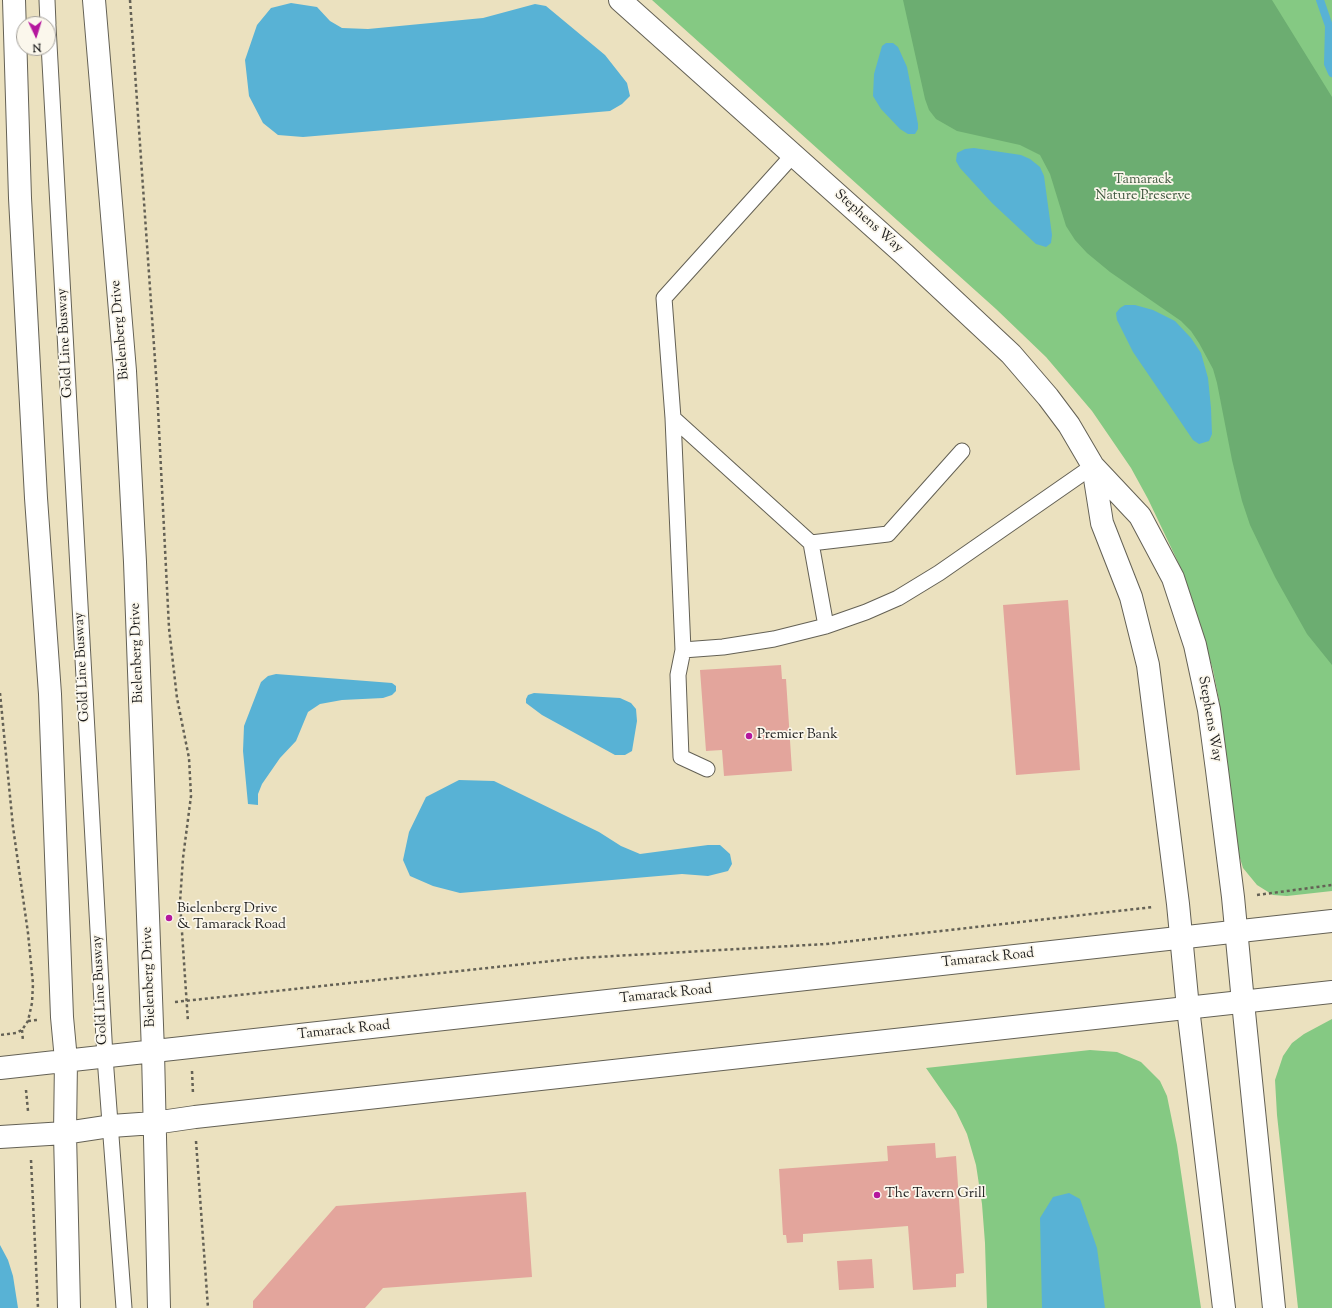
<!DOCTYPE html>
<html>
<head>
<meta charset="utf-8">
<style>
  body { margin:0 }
  #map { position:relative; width:1332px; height:1308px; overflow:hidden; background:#ebe1bf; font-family:"Sorts Mill Goudy",serif }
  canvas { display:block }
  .north { position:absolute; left:16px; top:16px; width:40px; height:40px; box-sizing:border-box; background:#fbf7ec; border:1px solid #a29f99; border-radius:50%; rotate:176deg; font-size:11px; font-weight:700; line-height:16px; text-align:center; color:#1c1c1c }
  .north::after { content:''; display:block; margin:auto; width:14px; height:18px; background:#b5179e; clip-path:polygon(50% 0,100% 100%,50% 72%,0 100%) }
</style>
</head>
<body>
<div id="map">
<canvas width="1332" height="1308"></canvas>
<div class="north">N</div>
</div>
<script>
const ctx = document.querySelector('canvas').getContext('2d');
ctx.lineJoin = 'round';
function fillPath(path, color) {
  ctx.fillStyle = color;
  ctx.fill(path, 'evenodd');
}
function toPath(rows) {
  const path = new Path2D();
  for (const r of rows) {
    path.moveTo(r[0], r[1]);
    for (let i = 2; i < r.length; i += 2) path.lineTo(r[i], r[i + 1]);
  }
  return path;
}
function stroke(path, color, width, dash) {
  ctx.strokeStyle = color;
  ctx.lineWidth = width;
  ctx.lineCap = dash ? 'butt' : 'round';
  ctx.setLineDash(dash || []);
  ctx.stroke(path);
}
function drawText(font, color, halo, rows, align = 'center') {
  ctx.font = font + ' "Sorts Mill Goudy",serif';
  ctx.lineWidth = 3.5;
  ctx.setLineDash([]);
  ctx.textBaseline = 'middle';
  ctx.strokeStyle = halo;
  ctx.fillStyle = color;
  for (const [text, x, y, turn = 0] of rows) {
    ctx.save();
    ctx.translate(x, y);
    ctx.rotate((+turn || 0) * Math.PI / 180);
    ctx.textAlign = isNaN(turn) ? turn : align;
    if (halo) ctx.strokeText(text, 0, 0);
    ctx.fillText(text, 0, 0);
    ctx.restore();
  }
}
fillPath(toPath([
  [652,0,1332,0,1332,891,1287,896,1273,895,1257,885,1243,868,1235,842,1219,700,1213,670,1192,599,1178,562,1148,499,1131,468,1092,411,1046,357,996,309],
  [1332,1019,1332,1308,1298,1308,1277,1115,1275,1080,1283,1056,1292,1043,1304,1034],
  [1090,1050,1117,1052,1141,1062,1160,1081,1167,1096,1177,1145,1201,1308,987,1308,985,1243,982,1204,976,1165,967,1134,956,1111,926,1068]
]), '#85c983');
fillPath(toPath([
  [903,0,1272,0,1332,97,1332,665,1307,634,1275,577,1250,525,1242,501,1232,460,1217,383,1213,369,1199,343,1191,331,1181,321,1110,272,1087,253,1075,240,1066,226,1050,174,1040,155,1020,145,957,131,936,119,929,110,925,99]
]), '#6cad71');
fillPath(toPath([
  [291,3,317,7,330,21,342,28,368,29,483,18,535,4,546,6,605,55,627,83,630,96,622,104,610,111,303,137,278,135,263,123,249,96,245,60,257,25,271,8],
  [886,43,893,43,898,47,907,67,918,124,918,129,915,134,908,134,900,129,881,109,873,96,874,74,882,46],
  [974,148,1021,155,1030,159,1040,167,1044,176,1052,235,1051,243,1046,247,1036,244,992,203,960,168,956,161,957,153,965,149],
  [1125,305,1135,305,1153,310,1175,321,1191,338,1201,353,1208,378,1211,408,1212,434,1209,441,1199,444,1193,440,1133,352,1117,320,1116,313,1120,308],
  [276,674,392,683,396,686,396,691,392,695,383,698,342,700,320,704,308,712,296,741,280,758,262,784,258,794,258,805,248,804,243,751,244,726,261,682,268,676],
  [534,693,620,698,631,703,636,709,637,721,632,751,625,755,615,755,542,715,526,703,526,699,528,695],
  [459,780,494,781,599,832,621,846,640,854,708,845,720,845,730,854,732,864,728,871,708,876,682,874,460,893,433,886,410,876,403,860,409,832,426,797],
  [1069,1193,1080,1199,1097,1248,1105,1308,1042,1308,1040,1218,1053,1197],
  [0,1245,8,1260,13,1276,18,1308,0,1308]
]), '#58b2d5');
stroke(toPath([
  [1320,0,1329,26,1328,64,1332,73]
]), '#58b2d5', 8);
fillPath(toPath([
  [1068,600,1080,770,1016,775,1003,605],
  [781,665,782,679,786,679,792,771,724,776,722,750,706,751,700,670],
  [935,1143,936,1158,956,1156,964,1273,956,1274,956,1287,913,1290,908,1226,803,1234,803,1242,787,1243,786,1235,783,1235,779,1169,888,1161,887,1146],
  [526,1192,532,1277,383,1288,365,1308,253,1308,253,1301,336,1206],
  [872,1259,874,1288,839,1290,837,1261]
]), '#e3a59c');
const lane = toPath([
  [47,0,48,24],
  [48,26,105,1057,124,1308],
  [673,418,811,543],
  [826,626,811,543,888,534,962,451],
  [683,650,723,647,774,639,826,626,866,612,898,598,939,573,1093,466],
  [707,769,681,757,678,675,683,650,673,418,664,298,793,155]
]);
const street = toPath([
  [620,0,904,254,1011,354,1048,397,1069,425,1093,466,1140,516,1173,578,1195,645,1209,710,1217,770,1233,897,1243,1002],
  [1093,466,1102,523,1131,597,1148,665,1178,904,1188,1008]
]);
const secondary = toPath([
  [14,0,20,198,36,498,50,694,62,1017,66,1060,65,1133,69,1308],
  [94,0,125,371,135,562,153,1052,159,1308],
  [0,1068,1332,921],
  [0,1137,65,1133,111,1126,154,1123,195,1117,1332,992]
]);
const highway = toPath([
  [1243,1002,1274,1308],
  [1188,1008,1224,1308]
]);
stroke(lane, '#646155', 17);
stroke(street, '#646155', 24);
stroke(secondary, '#646155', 24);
stroke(highway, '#646155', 24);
stroke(toPath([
  [130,0,157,389,169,628,177,698,189,758,191,796,183,858,180,902,188,1022],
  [0,693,13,827,28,933,33,984,32,1003,28,1021,22,1030,16,1033,0,1035],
  [1257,895,1332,885],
  [175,1002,579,958,826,944,1153,907],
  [28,1021,37,1020],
  [22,1030,23,1041],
  [192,1071,193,1094],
  [26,1090,28,1111],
  [196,1141,208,1308],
  [31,1160,38,1308]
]), '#646155', 2.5, [3, 3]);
stroke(lane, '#fff', 15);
stroke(street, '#fff', 22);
stroke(secondary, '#fff', 22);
stroke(highway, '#fff', 22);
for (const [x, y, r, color] of [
  [749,736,4,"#b5179e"],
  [169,918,4,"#b5179e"],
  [877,1195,4,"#b5179e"]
]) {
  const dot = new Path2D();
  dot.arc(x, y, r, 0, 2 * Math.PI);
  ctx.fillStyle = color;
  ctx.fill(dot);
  stroke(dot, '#fbf7ec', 1.5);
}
drawText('14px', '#415940', '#fbf7ec', [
  ["Tamarack",1143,181],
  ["Nature Preserve",1143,197]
]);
drawText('14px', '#1c1c1c', '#fbf7ec', [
  ["Stephens Way",868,222,42],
  ["Bielenberg Drive",121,330,-95],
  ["Gold Line Busway",66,343,-93],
  ["Bielenberg Drive",138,653,-92],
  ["Gold Line Busway",83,667,-93],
  ["Stephens Way",1209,719,80],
  ["Tamarack Road",988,959,-6],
  ["Bielenberg Drive",150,977,-92],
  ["Gold Line Busway",101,990,-93],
  ["Tamarack Road",666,995,-6],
  ["Tamarack Road",344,1031,-6]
]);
drawText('14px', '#1c1c1c', '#fbf7ec', [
  ["Premier Bank",757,736],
  ["Bielenberg Drive",177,910],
  ["& Tamarack Road",177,926],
  ["The Tavern Grill",885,1195]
], 'left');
</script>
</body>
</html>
